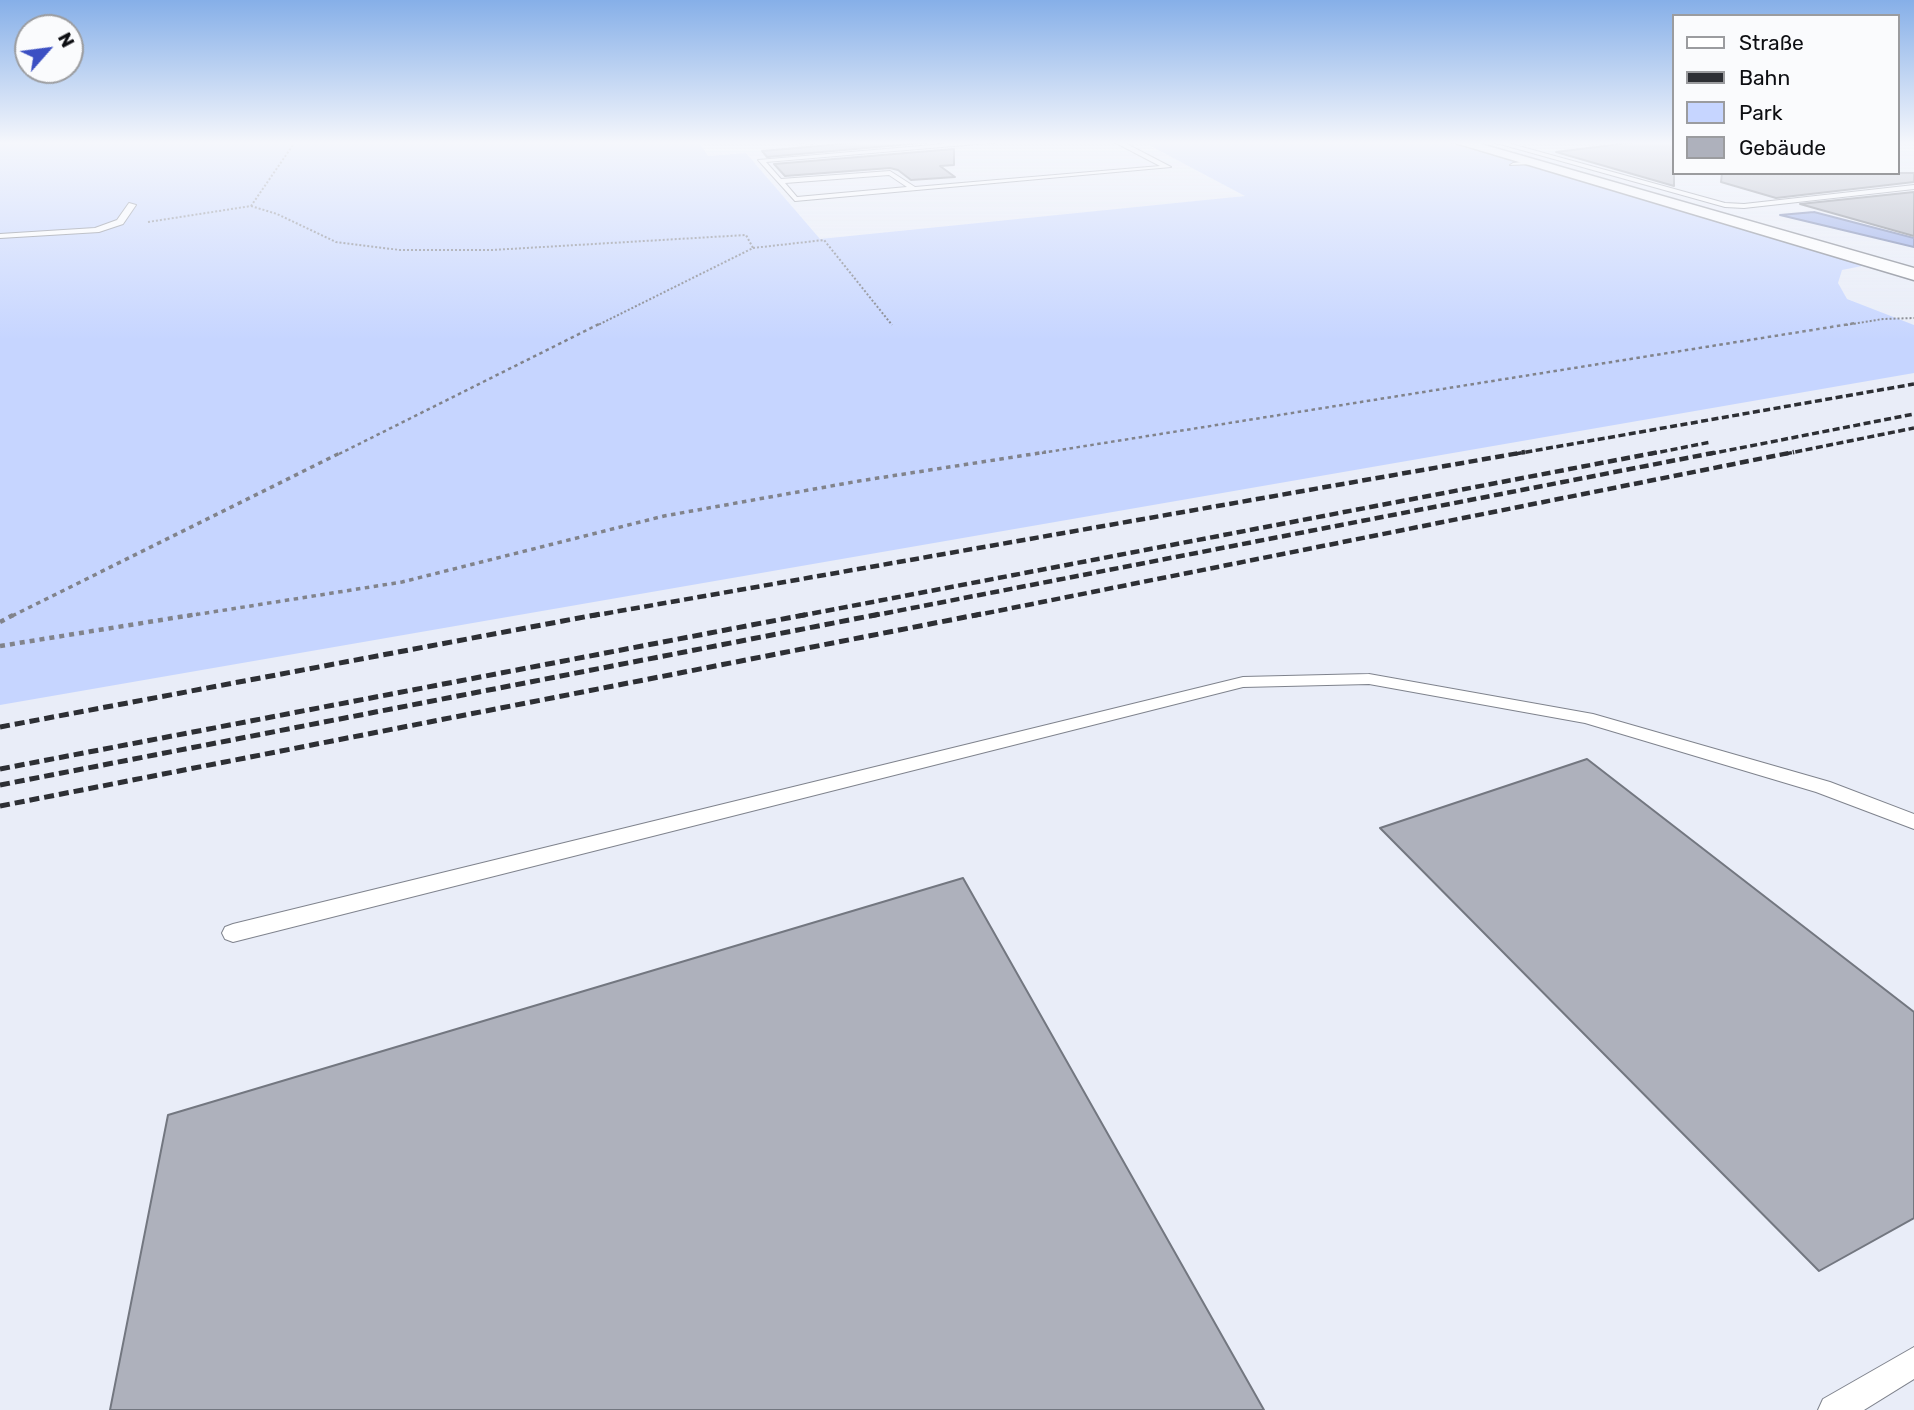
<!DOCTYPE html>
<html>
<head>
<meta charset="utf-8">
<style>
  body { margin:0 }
  #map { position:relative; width:1914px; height:1410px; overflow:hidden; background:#e9edf8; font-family:Rubik,sans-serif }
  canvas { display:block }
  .legend { position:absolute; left:1672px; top:14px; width:228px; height:161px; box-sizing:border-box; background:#fafbfd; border:2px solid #9b9c9f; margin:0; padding:9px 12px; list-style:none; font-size:21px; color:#0d0e12 }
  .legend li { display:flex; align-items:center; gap:14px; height:35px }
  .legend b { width:35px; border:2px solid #9b9c9f }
  .north { position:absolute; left:14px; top:14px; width:70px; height:70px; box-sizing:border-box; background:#fafbfd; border:2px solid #9b9c9f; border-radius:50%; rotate:62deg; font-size:19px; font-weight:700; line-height:28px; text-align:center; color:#0d0e12 }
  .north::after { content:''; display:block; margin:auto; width:24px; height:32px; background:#3c50c3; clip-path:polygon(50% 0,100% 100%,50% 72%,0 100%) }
</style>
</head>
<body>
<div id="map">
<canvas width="1914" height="1410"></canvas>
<ul class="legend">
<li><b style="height:9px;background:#fff"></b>Straße</li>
<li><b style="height:9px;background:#2d2f34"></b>Bahn</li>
<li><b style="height:19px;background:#c6d5ff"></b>Park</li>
<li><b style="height:19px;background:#aeb1bc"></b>Gebäude</li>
</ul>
<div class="north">N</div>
</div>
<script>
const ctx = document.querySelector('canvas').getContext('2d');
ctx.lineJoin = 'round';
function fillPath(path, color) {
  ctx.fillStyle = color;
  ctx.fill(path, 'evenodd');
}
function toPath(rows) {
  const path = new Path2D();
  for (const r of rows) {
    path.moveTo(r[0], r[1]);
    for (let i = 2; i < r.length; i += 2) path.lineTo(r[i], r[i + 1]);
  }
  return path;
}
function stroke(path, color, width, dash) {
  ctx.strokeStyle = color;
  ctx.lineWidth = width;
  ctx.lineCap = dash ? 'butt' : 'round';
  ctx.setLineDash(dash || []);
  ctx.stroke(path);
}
fillPath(toPath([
  [0,142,699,142,708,156,746,153,820,239,1245,196,1143,142,1446,142,1867,265,1842,270,1838,283,1847,299,1914,325,1914,373,0,705]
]), '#c6d5ff');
const water = toPath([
  [1814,212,1914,238,1914,247,1780,215,1814,212]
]);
fillPath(water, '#94a8e8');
stroke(water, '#6c7aa8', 2);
const building = toPath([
  [864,142,932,142,767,157,762,151,864,142],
  [1637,142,1674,142,1674,186,1556,152,1637,142],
  [954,149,954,165,940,166,955,177,911,180,898,170,890,168,785,176,774,164,954,149],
  [1722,173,1914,173,1914,182,1776,198,1721,182,1722,173],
  [1914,192,1914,236,1800,204,1914,192],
  [1587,759,1914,1012,1914,1218,1819,1271,1380,828,1587,759],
  [963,878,1264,1410,110,1410,168,1115,963,878]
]);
fillPath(building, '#aeb1bc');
stroke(building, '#737780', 2);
const lane = toPath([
  [795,142,815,142,812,144,795,142],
  [967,142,1000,142,766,162,781,179,890,171,915,187,1160,166,1114,142,1123,142,1171,167,795,201,758,160,967,142],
  [889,175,907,187,797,197,785,183,889,175],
  [1493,142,1504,142,1725,203,1744,204,1914,185,1914,189,1744,208,1725,207,1493,142],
  [1531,161,1533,164,1510,165,1513,163,1531,161],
  [129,203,136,205,123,224,99,232,0,238,0,234,95,228,117,220,129,203],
  [1369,674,1593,714,1830,782,1914,814,1914,829,1816,792,1585,723,1369,684,1243,687,233,942,225,939,222,933,225,927,233,924,1243,677,1369,674],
  [1914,1347,1914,1379,1864,1410,1818,1410,1823,1399,1914,1347]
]);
const secondary = toPath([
  [1452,142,1474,142,1914,268,1914,280,1452,142]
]);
stroke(lane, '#7f838d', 2);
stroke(secondary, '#7f838d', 3);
stroke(toPath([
  [251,206,277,214,336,242,400,250,492,250,746,235,753,248,598,325],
  [148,222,251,206,295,142],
  [753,248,824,240,892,325],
  [1846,325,1883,319,1914,318]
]), '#81838b', 2, [2, 2]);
stroke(toPath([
  [339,454,601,323],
  [1035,454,1856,323]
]), '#81838b', 2.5, [3.5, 3.5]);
stroke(toPath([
  [12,616,342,452],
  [187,616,402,582,664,516,859,481,1046,452]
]), '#81838b', 3.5, [4.5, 4.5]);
stroke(toPath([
  [0,622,15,614],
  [0,646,198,614]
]), '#81838b', 4.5, [5, 5]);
fillPath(lane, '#fff');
fillPath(secondary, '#fff');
stroke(toPath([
  [1515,454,1914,384],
  [1650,454,1711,442],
  [1709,454,1914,414],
  [1785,454,1914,428]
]), '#2d2f34', 3.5, [7, 3.5]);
stroke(toPath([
  [591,616,1525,452],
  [799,616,1659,452],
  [871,616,1718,452],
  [972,616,1794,452]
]), '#2d2f34', 4.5, [9, 4.5]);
stroke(toPath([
  [0,727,600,614],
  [0,769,809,614],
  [0,785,880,614],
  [0,806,981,614]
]), '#2d2f34', 5, [10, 5]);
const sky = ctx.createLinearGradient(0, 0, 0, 340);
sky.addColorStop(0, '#86afe8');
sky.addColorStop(0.42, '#f5f7fc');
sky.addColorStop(1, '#f5f7fc00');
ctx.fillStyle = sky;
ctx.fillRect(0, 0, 1914, 340);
</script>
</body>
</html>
